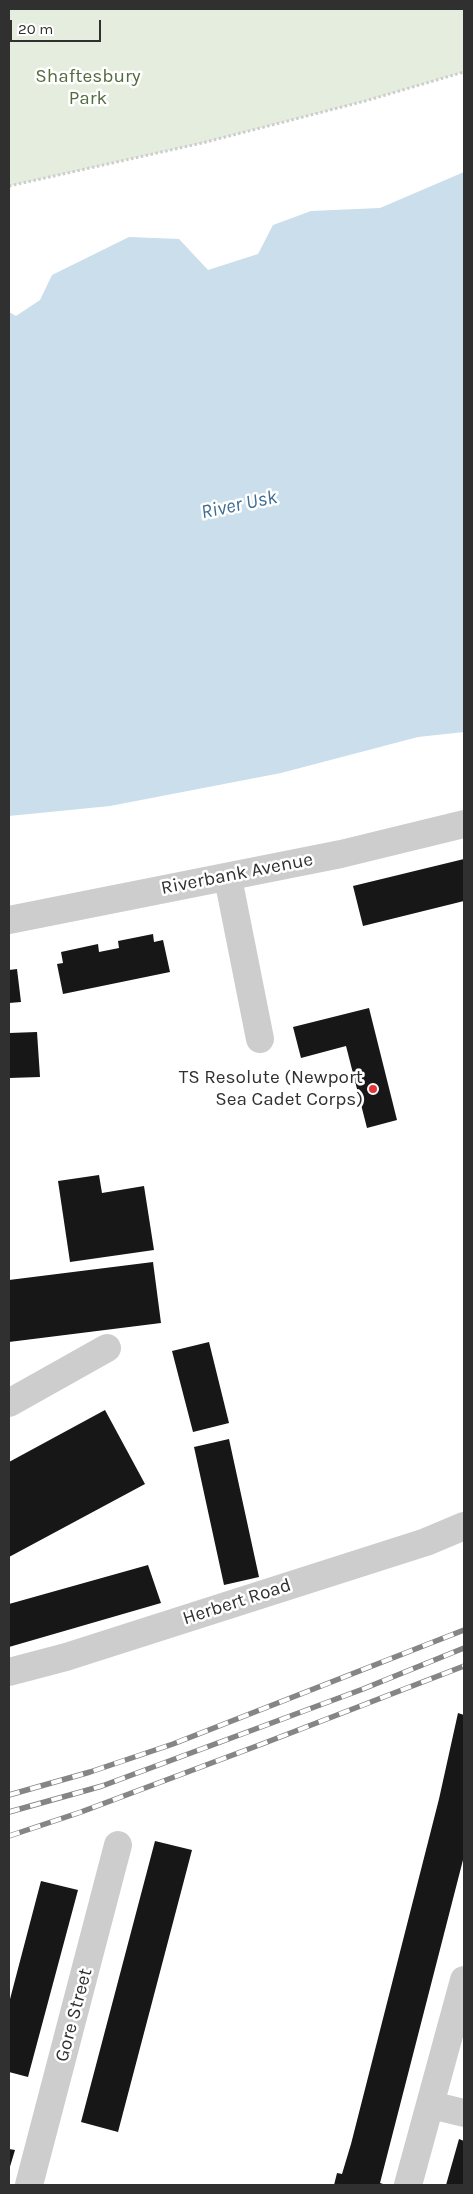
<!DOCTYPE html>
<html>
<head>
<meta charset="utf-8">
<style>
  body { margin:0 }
  #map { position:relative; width:473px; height:2194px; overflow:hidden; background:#fff; font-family:Karla,sans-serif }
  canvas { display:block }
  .frame { position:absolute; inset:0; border:10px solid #303030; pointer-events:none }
  .scale { position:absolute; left:10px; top:20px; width:91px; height:22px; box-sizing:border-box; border:2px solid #303030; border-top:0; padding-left:6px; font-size:15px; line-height:18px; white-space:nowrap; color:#303030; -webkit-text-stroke:4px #fff; paint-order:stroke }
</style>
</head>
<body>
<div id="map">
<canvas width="473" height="2194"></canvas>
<div class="frame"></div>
<div class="scale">20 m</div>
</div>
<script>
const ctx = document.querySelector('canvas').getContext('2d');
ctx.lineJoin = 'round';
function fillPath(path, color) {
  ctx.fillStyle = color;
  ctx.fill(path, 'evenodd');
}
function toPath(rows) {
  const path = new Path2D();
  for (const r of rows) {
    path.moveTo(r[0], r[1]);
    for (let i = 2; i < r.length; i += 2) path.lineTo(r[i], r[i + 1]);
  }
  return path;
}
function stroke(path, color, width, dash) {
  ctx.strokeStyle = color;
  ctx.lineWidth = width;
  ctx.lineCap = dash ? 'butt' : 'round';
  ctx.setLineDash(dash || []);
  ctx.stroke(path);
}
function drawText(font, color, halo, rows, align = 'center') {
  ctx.font = font + ' Karla,sans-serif';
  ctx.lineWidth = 5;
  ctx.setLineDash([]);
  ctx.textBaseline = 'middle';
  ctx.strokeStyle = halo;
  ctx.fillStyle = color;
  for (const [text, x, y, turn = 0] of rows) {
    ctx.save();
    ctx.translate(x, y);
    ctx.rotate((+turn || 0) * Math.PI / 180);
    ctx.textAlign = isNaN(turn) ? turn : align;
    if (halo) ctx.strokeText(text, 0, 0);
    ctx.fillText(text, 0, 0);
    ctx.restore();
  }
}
fillPath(toPath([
  [9,9,464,9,464,72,365,101,202,143,9,186]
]), '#e5edde');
fillPath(toPath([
  [464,172,464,732,418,737,281,773,110,806,9,816,9,312,16,316,40,300,52,275,129,237,179,239,208,270,258,254,273,225,311,211,380,208]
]), '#cadeec');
fillPath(toPath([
  [464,859,464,901,363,926,353,886],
  [153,934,154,942,163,940,170,972,63,994,57,964,63,963,61,952,98,944,99,952,119,948,118,941],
  [17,969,21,1002,9,1003,9,970],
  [369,1008,397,1120,367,1128,346,1046,301,1058,293,1027],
  [37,1032,40,1077,9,1078,9,1033],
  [99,1175,102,1193,144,1186,154,1250,70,1262,58,1181],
  [153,1262,161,1323,9,1342,9,1280],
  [209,1342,229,1423,193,1432,172,1351],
  [105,1410,145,1484,9,1557,9,1462],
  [229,1439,259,1577,224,1585,194,1447],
  [148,1565,161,1603,9,1647,9,1604],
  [458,1713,464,1715,464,1856,380,2183,386,2185,334,2185,337,2173,342,2174,351,2144,439,1799],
  [155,1841,192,1850,118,2132,81,2122],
  [41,1881,78,1890,28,2077,9,2072,9,2003],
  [459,2139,464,2141,464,2185,446,2185],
  [9,2149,15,2150,9,2170]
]), '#171717');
stroke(toPath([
  [9,186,202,143,365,101,464,72]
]), '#cdcdcd', 3, [2.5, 2.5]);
stroke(toPath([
  [228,878,260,1039],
  [9,920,341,854,464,824],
  [9,1403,107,1348],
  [9,1672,66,1657,426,1542,464,1526],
  [431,2105,464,2113],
  [29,2185,118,1845],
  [408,2185,464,1980]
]), '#cdcdcd', 28);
const rail = toPath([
  [9,1795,90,1772,173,1744,464,1630],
  [9,1812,102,1786,363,1689,464,1648],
  [9,1836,81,1812,262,1744,464,1666]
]);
stroke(rail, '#858585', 5.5);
stroke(rail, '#fff', 4, [11]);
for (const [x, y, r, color] of [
  [373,1089,5,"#e63338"]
]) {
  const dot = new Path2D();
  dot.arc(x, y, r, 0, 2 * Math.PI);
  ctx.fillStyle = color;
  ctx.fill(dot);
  stroke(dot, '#fff', 2);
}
drawText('19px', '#516c3d', '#fff', [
  ["Shaftesbury",88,77],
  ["Park",88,99]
]);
drawText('19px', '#303030', '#fff', [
  ["Riverbank Avenue",237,874,-11],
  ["Herbert Road",237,1602,-18],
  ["Gore Street",74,2015,-75]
]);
drawText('19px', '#303030', '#fff', [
  ["TS Resolute (Newport",363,1078],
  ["Sea Cadet Corps)",363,1100]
], 'right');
drawText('italic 20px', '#3d6e93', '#fff', [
  ["River Usk",239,505,-12]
]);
</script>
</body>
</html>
